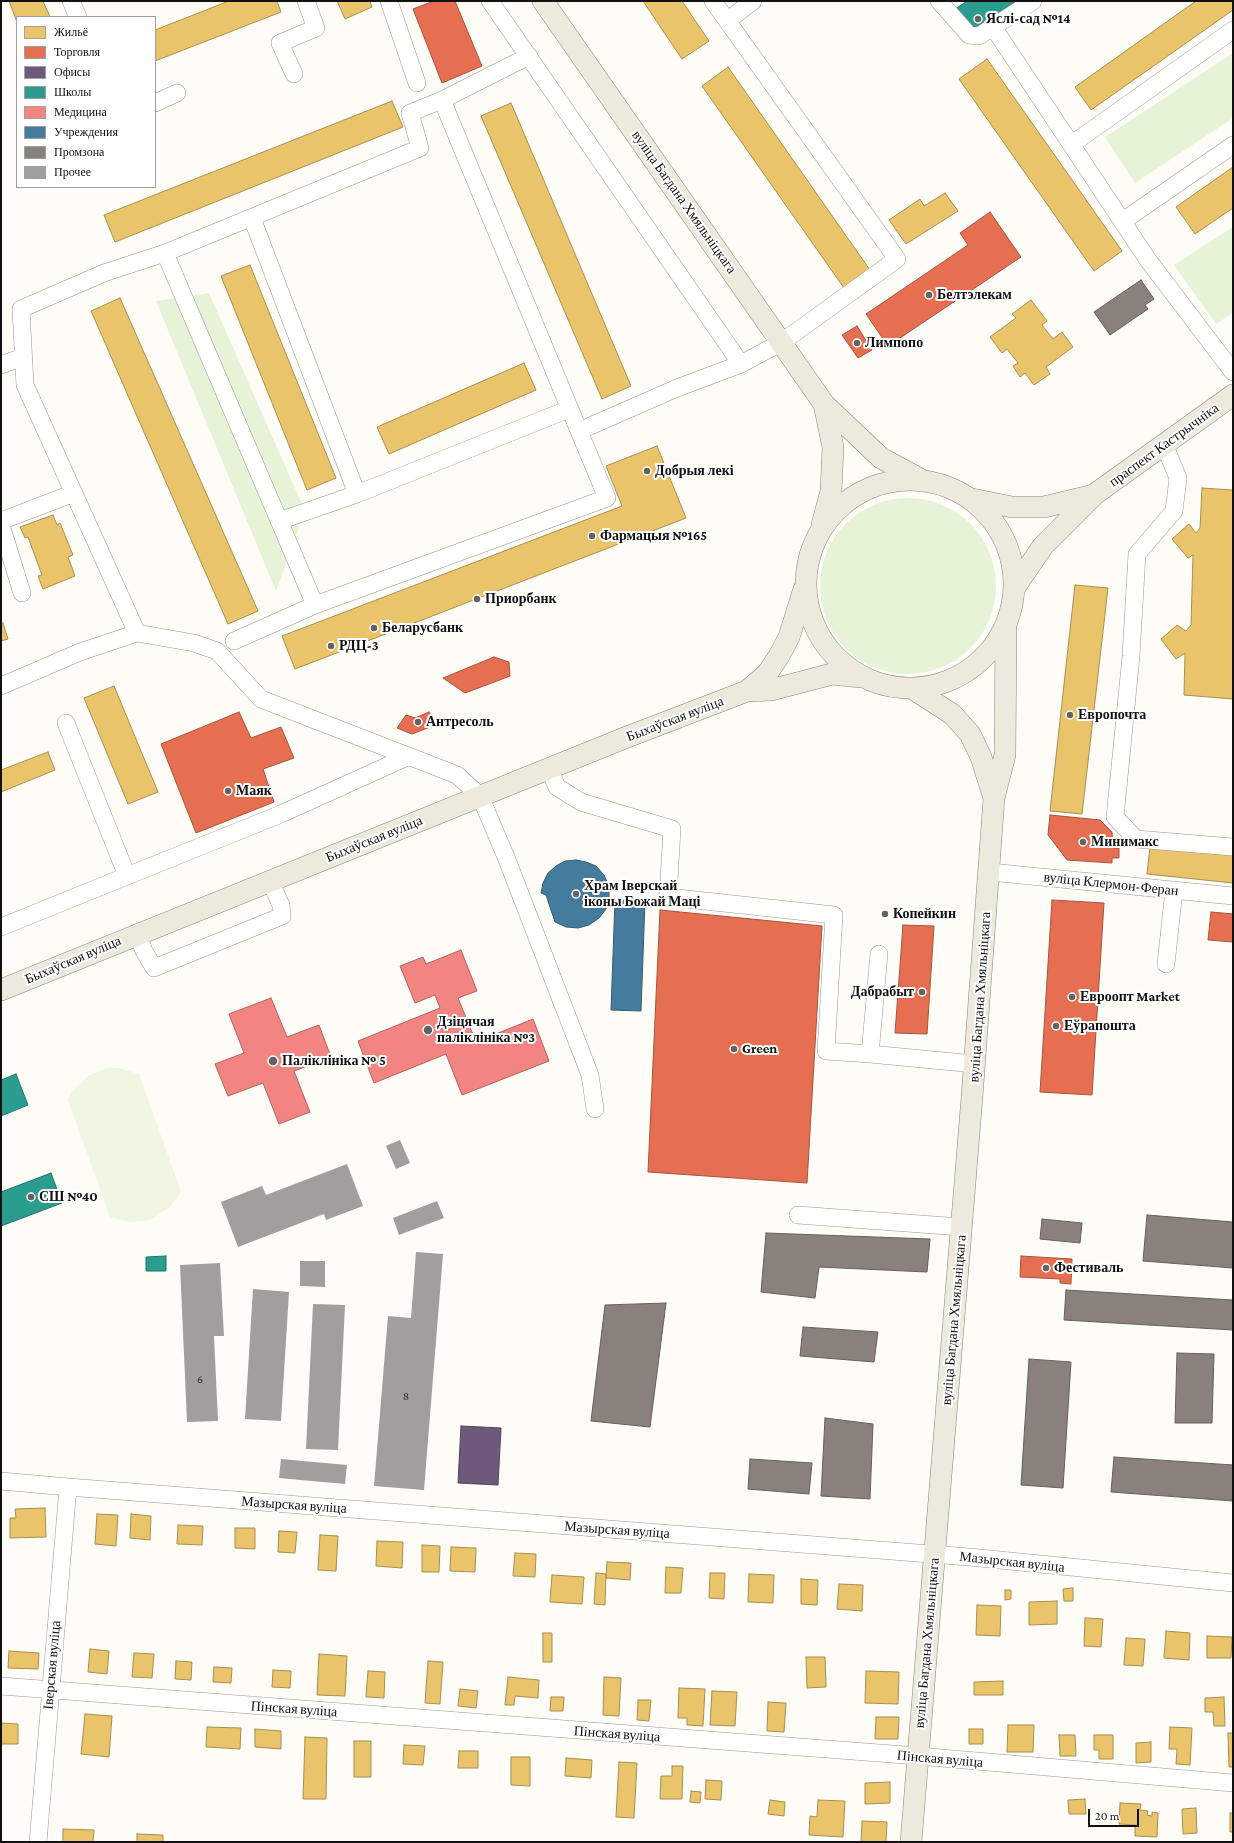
<!DOCTYPE html>
<html>
<head>
<meta charset="utf-8">
<style>
  body { margin:0 }
  #map { position:relative; width:1234px; height:1843px; overflow:hidden; background:#fdfcf7; font-family:"Crimson Pro",serif }
  canvas { display:block }
  .frame { position:absolute; inset:0; border:2px solid #111; pointer-events:none }
  .legend { position:absolute; left:16px; top:16px; width:140px; height:172px; box-sizing:border-box; background:#fff; border:1px solid #a0a0a0; margin:0; padding:5px 7px; list-style:none; font-size:12px; color:#111 }
  .legend li { display:flex; align-items:center; gap:8px; height:20px }
  .legend b { width:20px; border:1px solid #a0a0a0 }
  .scale { position:absolute; left:1088px; top:1809px; width:51px; height:18px; box-sizing:border-box; border:2px solid #111; border-top:0; padding-left:5px; font-size:12px; line-height:14px; white-space:nowrap; color:#111; -webkit-text-stroke:3px #fff; paint-order:stroke }
</style>
</head>
<body>
<div id="map">
<canvas width="1234" height="1843"></canvas>
<div class="frame"></div>
<ul class="legend">
<li><b style="height:11px;background:#e9c46a"></b>Жильё</li>
<li><b style="height:11px;background:#e76f51"></b>Торговля</li>
<li><b style="height:11px;background:#6d597a"></b>Офисы</li>
<li><b style="height:11px;background:#2a9d8f"></b>Школы</li>
<li><b style="height:11px;background:#f28482"></b>Медицина</li>
<li><b style="height:11px;background:#457b9d"></b>Учреждения</li>
<li><b style="height:11px;background:#8a817c"></b>Промзона</li>
<li><b style="height:11px;background:#a19f9c"></b>Прочее</li>
</ul>
<div class="scale">20 m</div>
</div>
<script>
const ctx = document.querySelector('canvas').getContext('2d');
ctx.lineJoin = 'round';
function fillPath(path, color) {
  ctx.fillStyle = color;
  ctx.fill(path, 'evenodd');
}
function toPath(rows) {
  const path = new Path2D();
  for (const r of rows) {
    if (r.length === 3) {
      path.moveTo(r[0] + r[2], r[1]);
      path.arc(r[0], r[1], r[2], 0, 2 * Math.PI);
      continue;
    }
    path.moveTo(r[0], r[1]);
    for (let i = 2; i < r.length; i += 2) path.lineTo(r[i], r[i + 1]);
  }
  return path;
}
function stroke(path, color, width, dash) {
  ctx.strokeStyle = color;
  ctx.lineWidth = width;
  ctx.lineCap = dash ? 'butt' : 'round';
  ctx.setLineDash(dash || []);
  ctx.stroke(path);
}
function drawText(font, color, halo, rows, align = 'center') {
  ctx.font = font + ' "Crimson Pro",serif';
  ctx.lineWidth = 4;
  ctx.setLineDash([]);
  ctx.textBaseline = 'middle';
  ctx.strokeStyle = halo;
  ctx.fillStyle = color;
  for (const [text, x, y, turn = 0] of rows) {
    ctx.save();
    ctx.translate(x, y);
    ctx.rotate((+turn || 0) * Math.PI / 180);
    ctx.textAlign = isNaN(turn) ? turn : align;
    if (halo) ctx.strokeText(text, 0, 0);
    ctx.fillText(text, 0, 0);
    ctx.restore();
  }
}
fillPath(toPath([
  [1233,53,1233,118,1135,183,1105,137],
  [1233,227,1233,313,1216,324,1174,265],
  [209,293,305,511,276,591,156,301],
  [908,586,88]
]), '#e7f3d7');
fillPath(toPath([
  [107,1068,118,1068,139,1074,181,1192,169,1208,152,1219,142,1221,131,1222,110,1217,68,1100,73,1090,88,1076]
]), '#f0f6e1');
const homes = toPath([
  [9,1,43,1,50,17,17,17,17,22,9,1],
  [229,1,277,1,281,12,155,61,155,30,229,1],
  [337,1,370,1,372,7,345,19,337,1],
  [643,1,682,1,709,41,682,59,643,1],
  [1196,1,1233,1,1233,10,1091,110,1075,87,1196,1],
  [987,59,1122,251,1094,271,959,79,987,59],
  [728,67,870,270,844,288,702,86,728,67],
  [392,101,403,127,115,242,104,215,392,101],
  [511,103,631,386,602,399,481,116,511,103],
  [1233,167,1233,208,1195,234,1176,207,1233,167],
  [945,193,958,211,906,244,889,220,920,199,924,206,945,193],
  [250,265,336,478,307,490,221,276,250,265],
  [120,298,258,611,228,624,91,311,120,298],
  [1031,300,1047,321,1042,325,1053,339,1062,332,1073,347,1046,367,1050,374,1034,385,1025,373,1020,377,1013,366,1018,363,1007,349,1002,353,990,337,1016,318,1012,314,1031,300],
  [524,363,536,390,389,454,377,427,524,363],
  [657,446,686,518,295,669,282,636,622,506,606,466,657,446],
  [1202,488,1233,490,1233,699,1184,695,1185,653,1176,659,1161,639,1177,625,1186,631,1191,625,1193,555,1188,558,1172,539,1189,524,1196,533,1200,528,1202,488],
  [53,515,57,525,60,523,73,555,68,557,75,576,43,589,38,576,42,575,28,537,25,538,20,527,53,515],
  [1075,585,1108,588,1082,814,1050,811,1075,585],
  [3,623,8,639,1,641,1,624,3,623],
  [114,686,158,792,128,804,84,698,114,686],
  [48,752,55,770,1,792,1,770,48,752],
  [1150,847,1233,855,1233,883,1147,874,1150,847],
  [45,1508,46,1537,10,1538,10,1518,16,1518,15,1509,45,1508],
  [97,1514,118,1515,116,1546,95,1544,97,1514],
  [131,1514,151,1516,150,1540,130,1538,131,1514],
  [178,1525,203,1526,202,1545,177,1544,178,1525],
  [235,1528,255,1528,255,1549,235,1548,235,1528],
  [279,1531,297,1532,295,1553,278,1552,279,1531],
  [320,1535,338,1536,336,1571,318,1570,320,1535],
  [377,1541,403,1542,402,1568,376,1566,377,1541],
  [422,1545,440,1546,439,1572,422,1572,422,1545],
  [451,1547,476,1548,475,1572,450,1571,451,1547],
  [515,1553,536,1554,535,1577,513,1576,515,1553],
  [607,1562,631,1563,630,1580,606,1578,607,1562],
  [666,1567,683,1568,681,1593,665,1593,666,1567],
  [596,1573,606,1574,605,1605,594,1604,596,1573],
  [710,1573,725,1573,724,1599,709,1598,710,1573],
  [749,1574,774,1575,773,1603,748,1602,749,1574],
  [552,1575,584,1577,582,1604,550,1602,552,1575],
  [801,1579,818,1580,817,1605,801,1604,801,1579],
  [839,1584,863,1585,862,1611,837,1609,839,1584],
  [1073,1588,1073,1601,1064,1601,1063,1589,1073,1588],
  [1005,1590,1011,1590,1011,1599,1005,1600,1005,1590],
  [1057,1601,1057,1624,1029,1625,1029,1602,1057,1601],
  [977,1605,1001,1606,1000,1636,976,1635,977,1605],
  [1085,1618,1103,1619,1101,1647,1084,1646,1085,1618],
  [1166,1631,1190,1633,1189,1660,1164,1658,1166,1631],
  [543,1633,552,1633,552,1662,543,1662,543,1633],
  [1207,1636,1232,1637,1231,1658,1207,1658,1207,1636],
  [1126,1638,1145,1639,1143,1666,1124,1665,1126,1638],
  [90,1649,109,1651,107,1674,88,1672,90,1649],
  [9,1651,39,1653,38,1669,8,1668,9,1651],
  [134,1653,154,1654,152,1678,132,1677,134,1653],
  [319,1654,347,1656,345,1696,317,1695,319,1654],
  [806,1657,825,1657,826,1687,807,1688,806,1657],
  [176,1661,192,1662,191,1680,175,1679,176,1661],
  [428,1661,443,1662,440,1704,425,1703,428,1661],
  [214,1667,232,1668,231,1683,213,1682,214,1667],
  [273,1670,291,1671,290,1688,272,1687,273,1670],
  [368,1671,385,1672,384,1698,366,1697,368,1671],
  [866,1671,899,1672,898,1704,865,1703,866,1671],
  [508,1677,539,1680,538,1698,515,1696,514,1705,505,1705,508,1677],
  [604,1677,621,1678,619,1716,603,1715,604,1677],
  [1003,1681,1003,1695,974,1695,974,1682,1003,1681],
  [679,1688,705,1689,703,1726,687,1725,687,1718,678,1718,679,1688],
  [460,1689,478,1691,476,1708,458,1706,460,1689],
  [712,1691,737,1692,735,1726,710,1725,712,1691],
  [551,1697,564,1697,563,1711,550,1711,551,1697],
  [1224,1697,1225,1726,1214,1726,1213,1712,1205,1712,1205,1698,1224,1697],
  [638,1700,651,1700,649,1721,637,1720,638,1700],
  [768,1702,786,1703,784,1732,767,1731,768,1702],
  [85,1714,112,1716,109,1757,81,1754,85,1714],
  [876,1717,899,1717,898,1739,875,1739,876,1717],
  [1,1723,18,1724,18,1744,1,1744,1,1723],
  [1008,1725,1034,1725,1033,1752,1007,1752,1008,1725],
  [207,1727,241,1728,240,1749,206,1747,207,1727],
  [1170,1727,1192,1728,1190,1765,1176,1764,1177,1749,1169,1749,1170,1727],
  [255,1729,281,1731,281,1749,255,1747,255,1729],
  [969,1729,983,1729,983,1744,969,1744,969,1729],
  [1228,1733,1233,1733,1233,1767,1229,1767,1228,1733],
  [1059,1735,1075,1735,1076,1756,1060,1756,1059,1735],
  [1094,1735,1113,1735,1113,1759,1099,1759,1099,1750,1094,1750,1094,1735],
  [305,1737,327,1738,326,1799,303,1799,305,1737],
  [354,1741,371,1741,371,1777,354,1777,354,1741],
  [1151,1742,1151,1762,1136,1763,1136,1743,1151,1742],
  [404,1745,425,1746,423,1765,403,1764,404,1745],
  [459,1751,478,1751,478,1768,458,1768,459,1751],
  [511,1757,530,1757,530,1786,511,1785,511,1757],
  [566,1758,592,1760,591,1778,565,1776,566,1758],
  [619,1762,637,1763,634,1818,616,1817,619,1762],
  [672,1766,683,1766,682,1799,660,1799,661,1776,672,1776,672,1766],
  [706,1780,722,1781,721,1800,705,1799,706,1780],
  [890,1782,890,1803,865,1804,865,1783,890,1782],
  [691,1791,701,1792,700,1803,690,1802,691,1791],
  [1085,1799,1086,1814,1069,1814,1068,1800,1085,1799],
  [770,1800,785,1802,784,1816,768,1814,770,1800],
  [818,1800,845,1801,843,1837,809,1835,810,1816,817,1817,818,1800],
  [1120,1803,1141,1804,1140,1810,1148,1811,1147,1815,1152,1816,1152,1812,1158,1813,1157,1837,1135,1836,1135,1825,1119,1824,1120,1803],
  [1196,1808,1197,1833,1183,1834,1182,1809,1196,1808],
  [1230,1813,1233,1813,1233,1832,1230,1832,1230,1813],
  [862,1821,887,1822,886,1842,861,1842,862,1821],
  [63,1829,94,1830,93,1842,63,1842,63,1829],
  [137,1834,163,1835,163,1842,137,1842,137,1834]
]);
fillPath(homes, '#e9c46a');
stroke(homes, '#a88e4f', 1);
const shops = toPath([
  [434,1,455,1,482,66,442,83,413,9,434,1],
  [990,212,1021,257,888,346,866,314,968,245,960,233,990,212],
  [857,326,872,350,858,358,842,335,857,326],
  [494,657,509,662,510,676,465,693,443,678,494,657],
  [239,712,251,738,281,727,294,758,263,769,274,802,196,833,161,744,239,712],
  [429,712,435,725,412,734,397,728,406,715,415,718,429,712],
  [1050,815,1100,820,1112,832,1113,848,1119,848,1119,858,1112,858,1112,863,1067,860,1048,835,1050,815],
  [1052,900,1104,903,1092,1095,1040,1092,1052,900],
  [660,910,822,926,807,1183,648,1172,660,910],
  [1211,912,1233,914,1233,942,1208,940,1211,912],
  [903,925,934,926,927,1034,895,1033,903,925],
  [1021,1256,1072,1259,1071,1284,1060,1283,1060,1279,1020,1277,1021,1256]
]);
fillPath(shops, '#e76f51');
stroke(shops, '#a7533e', 1);
const offices = toPath([
  [461,1426,501,1428,498,1485,458,1483,461,1426]
]);
fillPath(offices, '#6d597a');
stroke(offices, '#51435a', 1);
const schools = toPath([
  [967,1,1016,1,974,31,957,8,967,1],
  [16,1074,28,1105,1,1116,1,1080,16,1074],
  [51,1173,62,1203,1,1226,1,1192,51,1173],
  [166,1256,166,1271,146,1271,146,1257,166,1256]
]);
fillPath(schools, '#2a9d8f');
stroke(schools, '#227369', 1);
const health = toPath([
  [461,950,477,991,458,998,476,1042,533,1019,549,1061,462,1095,446,1054,374,1083,358,1041,440,1008,435,995,415,1003,400,966,423,957,426,964,461,950],
  [271,998,287,1037,319,1025,331,1057,294,1071,310,1112,279,1124,263,1083,228,1096,215,1064,244,1053,229,1014,271,998]
]);
fillPath(health, '#f28482');
stroke(health, '#ae6260', 1);
const public = toPath([
  [576,860,586,862,596,866,604,875,609,886,609,898,606,909,599,918,589,925,578,928,566,927,555,922,546,895,541,893,543,883,548,873,556,866,565,861,576,860],
  [615,900,645,901,641,1011,611,1010,615,900]
]);
fillPath(public, '#457b9d');
stroke(public, '#355b73', 1);
const industry = toPath([
  [1141,280,1154,299,1145,305,1148,309,1110,335,1094,312,1141,280],
  [1147,1215,1233,1222,1233,1268,1143,1261,1147,1215],
  [1042,1219,1082,1223,1080,1243,1040,1239,1042,1219],
  [766,1233,930,1239,927,1272,819,1267,815,1298,761,1292,766,1233],
  [1066,1290,1233,1300,1233,1330,1064,1320,1066,1290],
  [666,1303,650,1427,591,1421,605,1305,666,1303],
  [803,1327,878,1332,874,1362,800,1356,803,1327],
  [1177,1353,1214,1354,1212,1423,1175,1423,1177,1353],
  [1029,1359,1071,1362,1063,1488,1021,1485,1029,1359],
  [825,1418,873,1424,870,1499,821,1496,825,1418],
  [1114,1457,1233,1465,1233,1501,1111,1492,1114,1457],
  [750,1459,812,1463,809,1494,748,1489,750,1459]
]);
fillPath(industry, '#8a817c');
stroke(industry, '#665f5c', 1);
fillPath(toPath([
  [400,1140,410,1163,396,1169,386,1146],
  [347,1164,363,1206,326,1220,324,1214,238,1247,221,1202,262,1186,266,1195],
  [437,1201,444,1218,399,1235,393,1218],
  [416,1252,443,1254,424,1490,374,1486,388,1316,411,1318],
  [300,1261,325,1261,325,1287,300,1286],
  [220,1263,224,1336,214,1336,218,1421,187,1422,180,1265],
  [253,1289,289,1292,281,1421,245,1419],
  [313,1304,345,1305,338,1450,306,1449],
  [281,1459,347,1465,345,1484,279,1478]
]), '#a19f9c');
const minor = toPath([
  [71,1,78,17],
  [389,1,417,83],
  [490,1,741,364],
  [939,1,969,35,979,36,993,27,1148,260,1233,372],
  [727,21,753,1],
  [993,27,1033,1],
  [529,56,442,100,410,113,420,148,165,253,104,273,21,309,25,385,137,633,194,643,217,651,261,699,457,775,480,796,506,857,590,1075,595,1109],
  [294,74,280,43,316,28,306,1],
  [442,100,579,431],
  [155,103,177,93],
  [1072,144,1233,30],
  [252,218,357,494],
  [1123,221,1233,145],
  [165,253,315,605],
  [1,365,23,357],
  [1164,444,1178,478,1174,511,1137,554,1131,656,1115,817,1136,839,1233,847],
  [1,521,74,493],
  [279,521,357,494,569,409],
  [1,525,22,593],
  [234,641,315,605,607,498,579,431,677,388,741,364,782,342,897,259,713,1],
  [1,686,80,652,137,633],
  [549,769,557,787,581,802,672,829,668,897,834,915,826,1051,870,1054],
  [990,872,1233,896],
  [127,876,281,814,407,757],
  [1,927,127,876,66,723],
  [137,933,144,951,154,968,282,916,281,905,270,881],
  [879,954,870,1054,975,1064],
  [1166,964,1174,890],
  [798,1215,961,1227],
  [1,1481,68,1487,969,1557,1233,1583],
  [1,1686,918,1756,1233,1783],
  [38,1842,68,1487]
]);
const major = toPath([
  [543,1,824,404,881,458,920,479],
  [910,584,104],
  [972,499,1012,507,1044,507,1094,495],
  [822,525,831,491,833,447,824,404],
  [1015,587,1043,546,1095,494,1233,395],
  [913,689,952,714,970,734,981,757,994,798],
  [747,691,767,674,779,656,789,637,804,589],
  [1,990,627,737,747,691,771,690,832,674,861,677],
  [911,1842,972,1097,994,798,1005,755,1006,626]
]);
stroke(minor, '#979795', 18);
stroke(major, '#858482', 22);
stroke(minor, '#fffffe', 17);
stroke(major, '#ede9dc', 21);
for (const [x, y, r, color] of [
  [978,19,4,"#646362"],
  [929,295,4,"#646362"],
  [857,343,4,"#646362"],
  [647,471,4,"#646362"],
  [592,536,4,"#646362"],
  [477,599,4,"#646362"],
  [374,628,4,"#646362"],
  [331,646,4,"#646362"],
  [1070,715,4,"#646362"],
  [418,722,4,"#646362"],
  [228,791,4,"#646362"],
  [1083,842,4,"#646362"],
  [576,894,4,"#646362"],
  [885,914,4,"#646362"],
  [922,992,4,"#646362"],
  [1072,997,4,"#646362"],
  [1056,1026,4,"#646362"],
  [428,1030,5,"#646362"],
  [734,1049,4,"#646362"],
  [273,1061,5,"#646362"],
  [31,1197,4,"#646362"],
  [1046,1268,4,"#646362"]
]) {
  const dot = new Path2D();
  dot.arc(x, y, r, 0, 2 * Math.PI);
  ctx.fillStyle = color;
  ctx.fill(dot);
  stroke(dot, '#fff', 1.5);
}
drawText('12px', '#353434', null, [
  ["6",200,1379],
  ["8",406,1396]
]);
drawText('bold 14px', '#111', '#fff', [
  ["Яслі-сад №14",986,19],
  ["Белтэлекам",937,295],
  ["Лимпопо",865,343],
  ["Добрыя лекі",655,471],
  ["Фармацыя №165",600,536],
  ["Приорбанк",485,599],
  ["Беларусбанк",382,628],
  ["РДЦ-3",339,646],
  ["Европочта",1078,715],
  ["Антресоль",426,722],
  ["Маяк",236,791],
  ["Минимакс",1091,842],
  ["Храм Іверскай",584,886],
  ["іконы Божай Маці",584,902],
  ["Копейкин",893,914],
  ["Дабрабыт",914,992,"right"],
  ["Евроопт Market",1080,997],
  ["Дзіцячая",437,1022],
  ["паліклініка №3",437,1038],
  ["Еўрапошта",1064,1026],
  ["Green",742,1049],
  ["Паліклініка № 5",282,1061],
  ["СШ №40",39,1197],
  ["Фестиваль",1054,1268]
], 'left');
drawText('14px', '#111', '#fff', [
  ["вуліца Багдана Хмяльніцкага",684,202,55],
  ["праспект Кастрычніка",1164,445,-36],
  ["Быхаўская вуліца",675,719,-21],
  ["Быхаўская вуліца",374,839,-22],
  ["вуліца Клермон-Феран",1111,884,6],
  ["Быхаўская вуліца",73,960,-23],
  ["вуліца Багдана Хмяльніцкага",980,997,-86],
  ["вуліца Багдана Хмяльніцкага",954,1320,-85],
  ["Мазырская вуліца",294,1505,4],
  ["Мазырская вуліца",617,1530,4],
  ["Мазырская вуліца",1012,1562,6],
  ["вуліца Багдана Хмяльніцкага",927,1643,-85],
  ["Іверская вуліца",52,1665,-85],
  ["Пінская вуліца",294,1709,4],
  ["Пінская вуліца",617,1734,4],
  ["Пінская вуліца",940,1759,5]
]);
</script>
</body>
</html>
